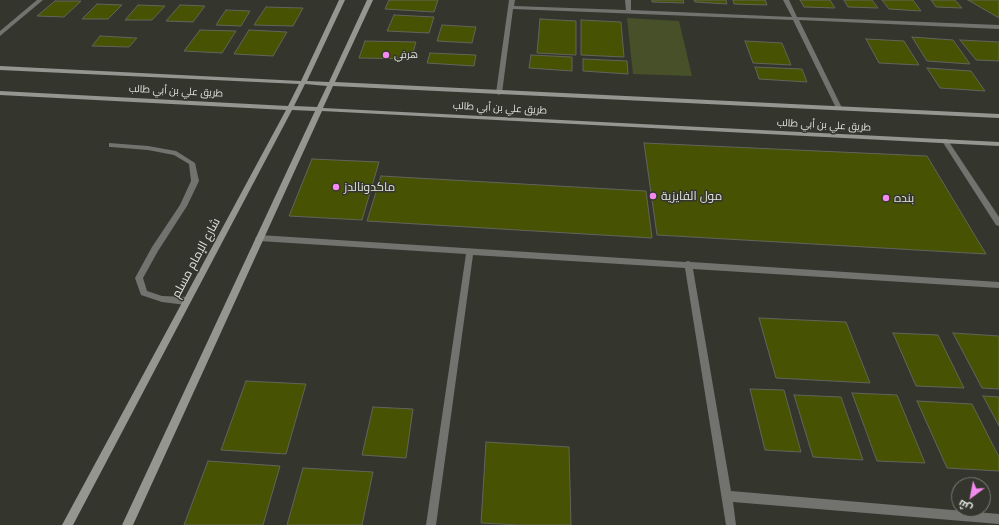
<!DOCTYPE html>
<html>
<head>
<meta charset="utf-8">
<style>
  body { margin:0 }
  #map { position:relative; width:999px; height:525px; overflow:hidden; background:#34362e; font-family:"Playfair Display",Cairo,serif }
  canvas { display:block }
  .north { position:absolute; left:951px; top:477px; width:40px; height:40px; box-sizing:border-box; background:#34362e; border:1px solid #797b74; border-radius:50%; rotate:212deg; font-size:11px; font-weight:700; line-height:16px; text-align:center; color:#e0e2dc }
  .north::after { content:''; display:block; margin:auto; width:14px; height:18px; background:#f489ef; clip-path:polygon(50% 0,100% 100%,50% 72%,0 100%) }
</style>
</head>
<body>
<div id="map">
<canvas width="999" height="525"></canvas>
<div class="north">ش</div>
</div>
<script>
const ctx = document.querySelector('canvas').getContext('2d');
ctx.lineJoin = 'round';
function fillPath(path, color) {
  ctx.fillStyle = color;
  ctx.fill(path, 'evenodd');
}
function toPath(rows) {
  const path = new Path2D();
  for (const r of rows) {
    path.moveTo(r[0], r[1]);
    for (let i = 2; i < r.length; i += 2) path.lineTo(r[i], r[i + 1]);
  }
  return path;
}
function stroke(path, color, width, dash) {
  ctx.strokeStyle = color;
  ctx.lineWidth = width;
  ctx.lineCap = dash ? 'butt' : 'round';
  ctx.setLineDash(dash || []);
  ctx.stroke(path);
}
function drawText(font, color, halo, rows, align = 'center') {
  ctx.font = font + ' "Playfair Display",Cairo,serif';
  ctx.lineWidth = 3;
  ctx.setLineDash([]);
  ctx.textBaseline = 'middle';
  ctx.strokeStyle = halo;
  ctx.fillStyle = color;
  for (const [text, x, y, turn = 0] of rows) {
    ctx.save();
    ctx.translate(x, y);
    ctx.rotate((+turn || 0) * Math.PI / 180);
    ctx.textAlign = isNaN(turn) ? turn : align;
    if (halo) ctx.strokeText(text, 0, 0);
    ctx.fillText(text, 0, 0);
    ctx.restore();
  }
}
fillPath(toPath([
  [627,18,679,21,692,76,633,74]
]), '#485029');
const building = toPath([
  [389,0,438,0,434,12,385,9,389,0],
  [652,0,683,0,684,3,652,2,652,0],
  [694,0,726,0,727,4,695,2,694,0],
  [733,0,765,0,767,5,734,4,733,0],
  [800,0,830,0,835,8,804,7,800,0],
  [844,0,872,0,878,8,848,7,844,0],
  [882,0,913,0,921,11,889,9,882,0],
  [931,0,955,0,962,8,936,7,931,0],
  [968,0,999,0,999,18,968,0],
  [55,1,81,1,64,17,37,16,55,1],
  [97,4,122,5,108,19,82,19,97,4],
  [138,5,165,6,152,20,125,20,138,5],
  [180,5,205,6,193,22,166,21,180,5],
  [266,7,303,8,293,26,254,25,266,7],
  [226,10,250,11,241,26,216,25,226,10],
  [394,15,434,17,429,33,387,31,394,15],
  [540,19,576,21,576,55,537,53,540,19],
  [581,20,621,22,624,57,581,55,581,20],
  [442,25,476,27,472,43,437,41,442,25],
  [200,30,236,31,222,53,184,51,200,30],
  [249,30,287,32,273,56,234,54,249,30],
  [100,36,137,38,129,47,92,46,100,36],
  [912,37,953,40,970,64,927,61,912,37],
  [866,39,904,41,919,65,879,63,866,39],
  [960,40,999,42,999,61,976,60,960,40],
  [365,41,416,42,411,59,359,58,365,41],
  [745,41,782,43,791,65,753,63,745,41],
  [430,53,476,55,474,66,427,63,430,53],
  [531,55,572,57,572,71,529,68,531,55],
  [583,59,627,61,628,74,583,71,583,59],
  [755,67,802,69,807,82,759,79,755,67],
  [927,68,971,71,985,91,940,88,927,68],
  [644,143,927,156,986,254,657,235,644,143],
  [312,159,379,162,362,220,289,216,312,159],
  [381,176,646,191,652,238,367,221,381,176],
  [759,318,846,322,870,383,776,378,759,318],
  [893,333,938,335,964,388,916,386,893,333],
  [953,333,999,336,999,389,982,388,953,333],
  [246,381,306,384,286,454,221,450,246,381],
  [750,389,784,390,801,452,765,450,750,389],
  [852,393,897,395,925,463,877,461,852,393],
  [794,395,841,397,863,460,813,457,794,395],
  [983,396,999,397,999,426,983,396],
  [917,401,972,404,999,457,999,471,947,468,917,401],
  [373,407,413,409,406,458,362,455,373,407],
  [486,442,569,447,571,525,519,525,481,523,486,442],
  [208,461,280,466,263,525,184,525,208,461],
  [303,468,373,472,362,525,287,525,303,468]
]);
fillPath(building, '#475303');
stroke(building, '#62645b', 1);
fillPath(toPath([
  [109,143,148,146,176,151,195,163,199,181,187,206,158,251,143,278,147,291,162,296,186,297,189,299,190,301,189,303,186,305,162,302,141,295,135,278,152,247,180,205,191,181,189,164,174,155,148,150,111,147,109,147,109,143]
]), '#72736f');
fillPath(toPath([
  [37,0,43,0,0,36,0,31,37,0],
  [509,0,515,0,514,6,626,10,625,0,631,0,631,10,792,17,783,0,789,0,797,17,999,25,999,29,799,20,842,108,839,110,836,108,793,20,513,9,502,93,499,95,496,93,509,0],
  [943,139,947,139,999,217,999,226,996,225,942,141,943,139],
  [259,235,685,262,688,261,691,262,999,282,999,288,693,269,731,491,999,514,999,524,733,502,736,525,726,525,685,268,473,255,436,525,426,525,466,254,259,241,255,238,259,235]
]), '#72736f');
fillPath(toPath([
  [339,0,345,0,307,81,329,82,367,0,373,0,335,82,999,114,999,118,333,86,323,108,999,142,999,146,322,111,133,525,122,525,315,111,292,110,73,525,62,525,286,110,0,95,0,91,288,106,299,84,0,70,0,66,301,81,339,0],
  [305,84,327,86,317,107,294,106,305,84]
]), '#959690');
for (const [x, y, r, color] of [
  [386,55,4,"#f489ef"],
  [336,187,4,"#f489ef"],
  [653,196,4,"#f489ef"],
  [886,198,4,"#f489ef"]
]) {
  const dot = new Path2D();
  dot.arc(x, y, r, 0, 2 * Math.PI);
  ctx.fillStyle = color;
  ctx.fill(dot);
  stroke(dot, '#34362e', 1.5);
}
drawText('10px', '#e0e2dc', '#34362e', [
  ["هرفي",394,55]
], 'left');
drawText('10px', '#e0e2dc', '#34362e', [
  ["طريق علي بن أبي طالب",176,91,3],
  ["طريق علي بن أبي طالب",500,108,3],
  ["طريق علي بن أبي طالب",824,125,3]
]);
drawText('12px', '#e0e2dc', '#34362e', [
  ["ماكدونالدز",344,187],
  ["مول الفايزية",661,196],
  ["بنده",894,198]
], 'left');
drawText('12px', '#e0e2dc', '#34362e', [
  ["شارع الإمام مسلم",196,258,-62]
]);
</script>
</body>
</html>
